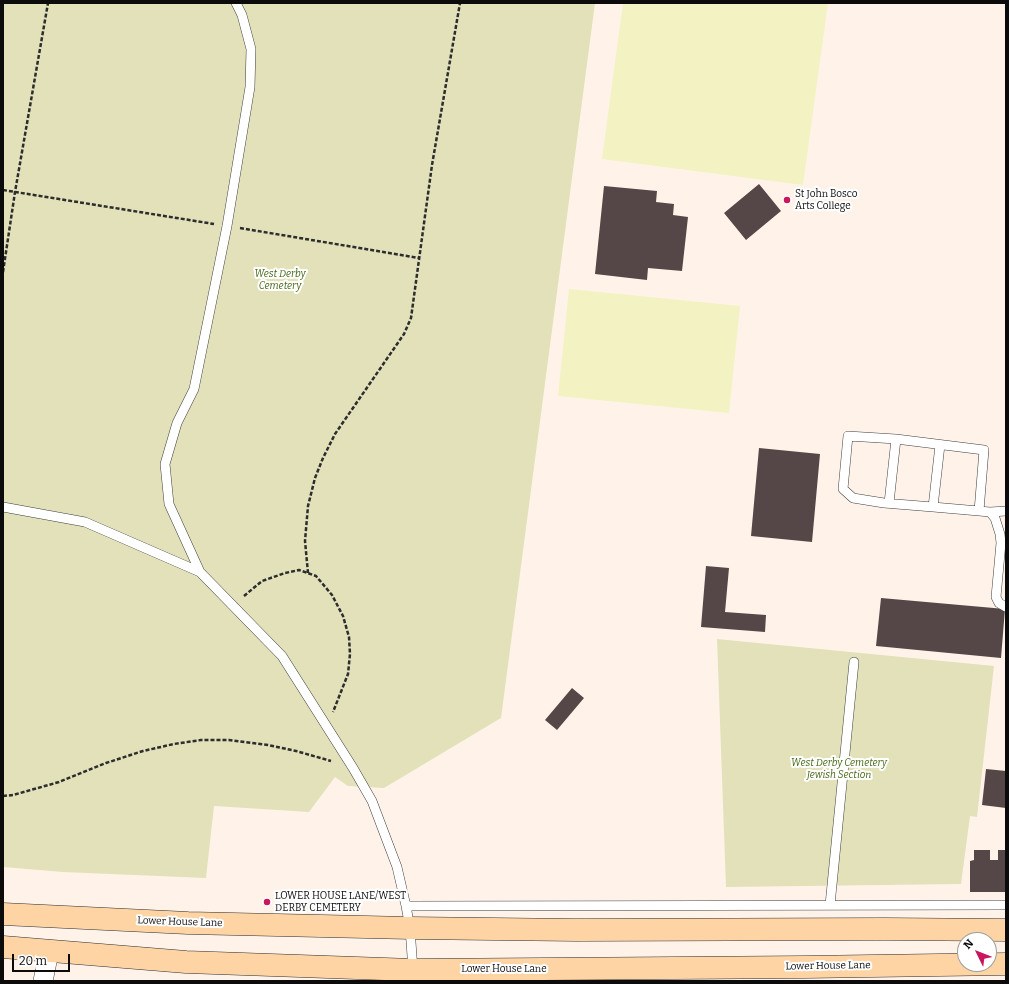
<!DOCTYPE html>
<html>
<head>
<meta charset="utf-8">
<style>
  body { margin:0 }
  #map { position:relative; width:1009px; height:984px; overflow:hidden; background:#fff3e9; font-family:Bitter,serif }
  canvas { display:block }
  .frame { position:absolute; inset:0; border:4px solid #0b0b0b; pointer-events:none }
  .north { position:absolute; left:957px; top:932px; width:40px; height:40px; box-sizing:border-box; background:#fff; border:1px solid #9d9d9d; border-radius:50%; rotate:313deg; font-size:11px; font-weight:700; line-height:16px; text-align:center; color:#0b0b0b }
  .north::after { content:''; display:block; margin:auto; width:14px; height:18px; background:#c8175f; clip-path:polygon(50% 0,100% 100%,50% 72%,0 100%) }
  .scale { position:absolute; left:12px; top:954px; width:58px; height:18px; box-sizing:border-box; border:2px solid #0b0b0b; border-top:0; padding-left:5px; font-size:12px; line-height:14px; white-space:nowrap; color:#0b0b0b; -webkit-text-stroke:3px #fff; paint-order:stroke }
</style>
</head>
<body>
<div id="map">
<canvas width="1009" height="984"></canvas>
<div class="frame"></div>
<div class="north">N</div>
<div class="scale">20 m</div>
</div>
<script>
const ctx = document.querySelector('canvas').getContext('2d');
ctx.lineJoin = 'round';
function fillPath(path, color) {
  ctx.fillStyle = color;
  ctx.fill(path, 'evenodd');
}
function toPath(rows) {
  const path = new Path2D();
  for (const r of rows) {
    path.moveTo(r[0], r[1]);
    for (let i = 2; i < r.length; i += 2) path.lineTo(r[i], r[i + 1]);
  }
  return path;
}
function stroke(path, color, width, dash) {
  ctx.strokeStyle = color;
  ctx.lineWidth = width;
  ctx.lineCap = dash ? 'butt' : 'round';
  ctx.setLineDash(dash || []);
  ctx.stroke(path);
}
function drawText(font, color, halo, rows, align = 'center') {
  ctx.font = font + ' Bitter,serif';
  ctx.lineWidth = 4;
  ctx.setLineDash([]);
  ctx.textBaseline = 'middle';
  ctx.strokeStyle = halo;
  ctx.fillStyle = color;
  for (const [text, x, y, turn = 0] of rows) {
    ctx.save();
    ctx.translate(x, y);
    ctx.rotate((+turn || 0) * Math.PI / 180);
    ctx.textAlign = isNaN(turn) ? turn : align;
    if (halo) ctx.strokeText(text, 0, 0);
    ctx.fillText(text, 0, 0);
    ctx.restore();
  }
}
fillPath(toPath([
  [3,3,595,3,501,718,384,788,348,786,335,777,309,812,214,806,206,878,63,872,3,867],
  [717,639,994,666,977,817,970,816,961,884,726,887]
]), '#e2e1b9');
fillPath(toPath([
  [623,3,828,3,803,185,602,159],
  [569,289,740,306,729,413,558,396]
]), '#f3f2c2');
fillPath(toPath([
  [759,184,781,211,746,240,724,213],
  [604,186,657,191,656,202,674,204,673,215,688,217,682,271,648,268,647,280,595,274],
  [759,448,820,454,812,542,751,536],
  [706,566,729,568,725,612,766,615,765,632,701,627],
  [881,598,1005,609,1001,658,876,646],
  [572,688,584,698,557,730,545,720],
  [986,769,1006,771,1006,808,982,805],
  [974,850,990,850,990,860,998,860,998,850,1006,850,1006,892,970,892,970,861,974,860]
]), '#554747');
const lane = toPath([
  [889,503,896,439],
  [3,507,85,522,200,572,282,656,353,768,372,801,397,867,406,906,410,928,413,970],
  [933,507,940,445],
  [979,511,984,450,896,439,848,436,843,489,853,498,884,503,933,507,979,511,990,512,1006,511],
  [990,512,995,518,1000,534,1001,543,996,597,999,603,1006,607],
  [200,572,169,504,165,464,177,423,194,389,227,226,250,87,251,49,242,15,236,3],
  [830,905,854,662],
  [406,906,1006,905]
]);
const street = toPath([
  [43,981,49,952]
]);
const secondary = toPath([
  [3,914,188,923,410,928,576,930,885,929,1006,930],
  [3,947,186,962,413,970,805,967,1006,964]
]);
stroke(lane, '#3e3e3e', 10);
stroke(street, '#3e3e3e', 20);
stroke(secondary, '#2d2d2d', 23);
stroke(toPath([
  [3,190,214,224],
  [240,228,419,258],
  [3,272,15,192,48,3],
  [308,573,305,541,308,506,315,478,323,458,335,434,404,334,411,318,432,165,460,3],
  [244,596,262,581,285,573,299,570,316,576,332,595,343,616,349,637,350,654,348,674,333,712],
  [3,796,13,795,59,782,106,763,143,751,174,744,201,740,229,740,268,745,296,751,331,761]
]), '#2d2d2d', 2.5, [4, 2]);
stroke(lane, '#fff', 9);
stroke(street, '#fff', 19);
stroke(secondary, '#ffd4a4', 22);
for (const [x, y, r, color] of [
  [787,200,4,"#c8175f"],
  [267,902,4,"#c8175f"]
]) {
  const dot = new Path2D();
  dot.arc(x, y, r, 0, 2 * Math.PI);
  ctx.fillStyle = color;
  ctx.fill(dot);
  stroke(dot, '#fff', 1.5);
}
drawText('10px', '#0b0b0b', '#fff', [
  ["St John Bosco",795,194],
  ["Arts College",795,206],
  ["LOWER HOUSE LANE/WEST",275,896],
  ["DERBY CEMETERY",275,908]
], 'left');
drawText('italic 10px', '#456816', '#fff', [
  ["West Derby",280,274],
  ["Cemetery",280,286],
  ["West Derby Cemetery",839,763],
  ["Jewish Section",839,775]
]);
drawText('10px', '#0b0b0b', '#fff', [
  ["Lower House Lane",180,922,2],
  ["Lower House Lane",828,966,-1],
  ["Lower House Lane",504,969]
]);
</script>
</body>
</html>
